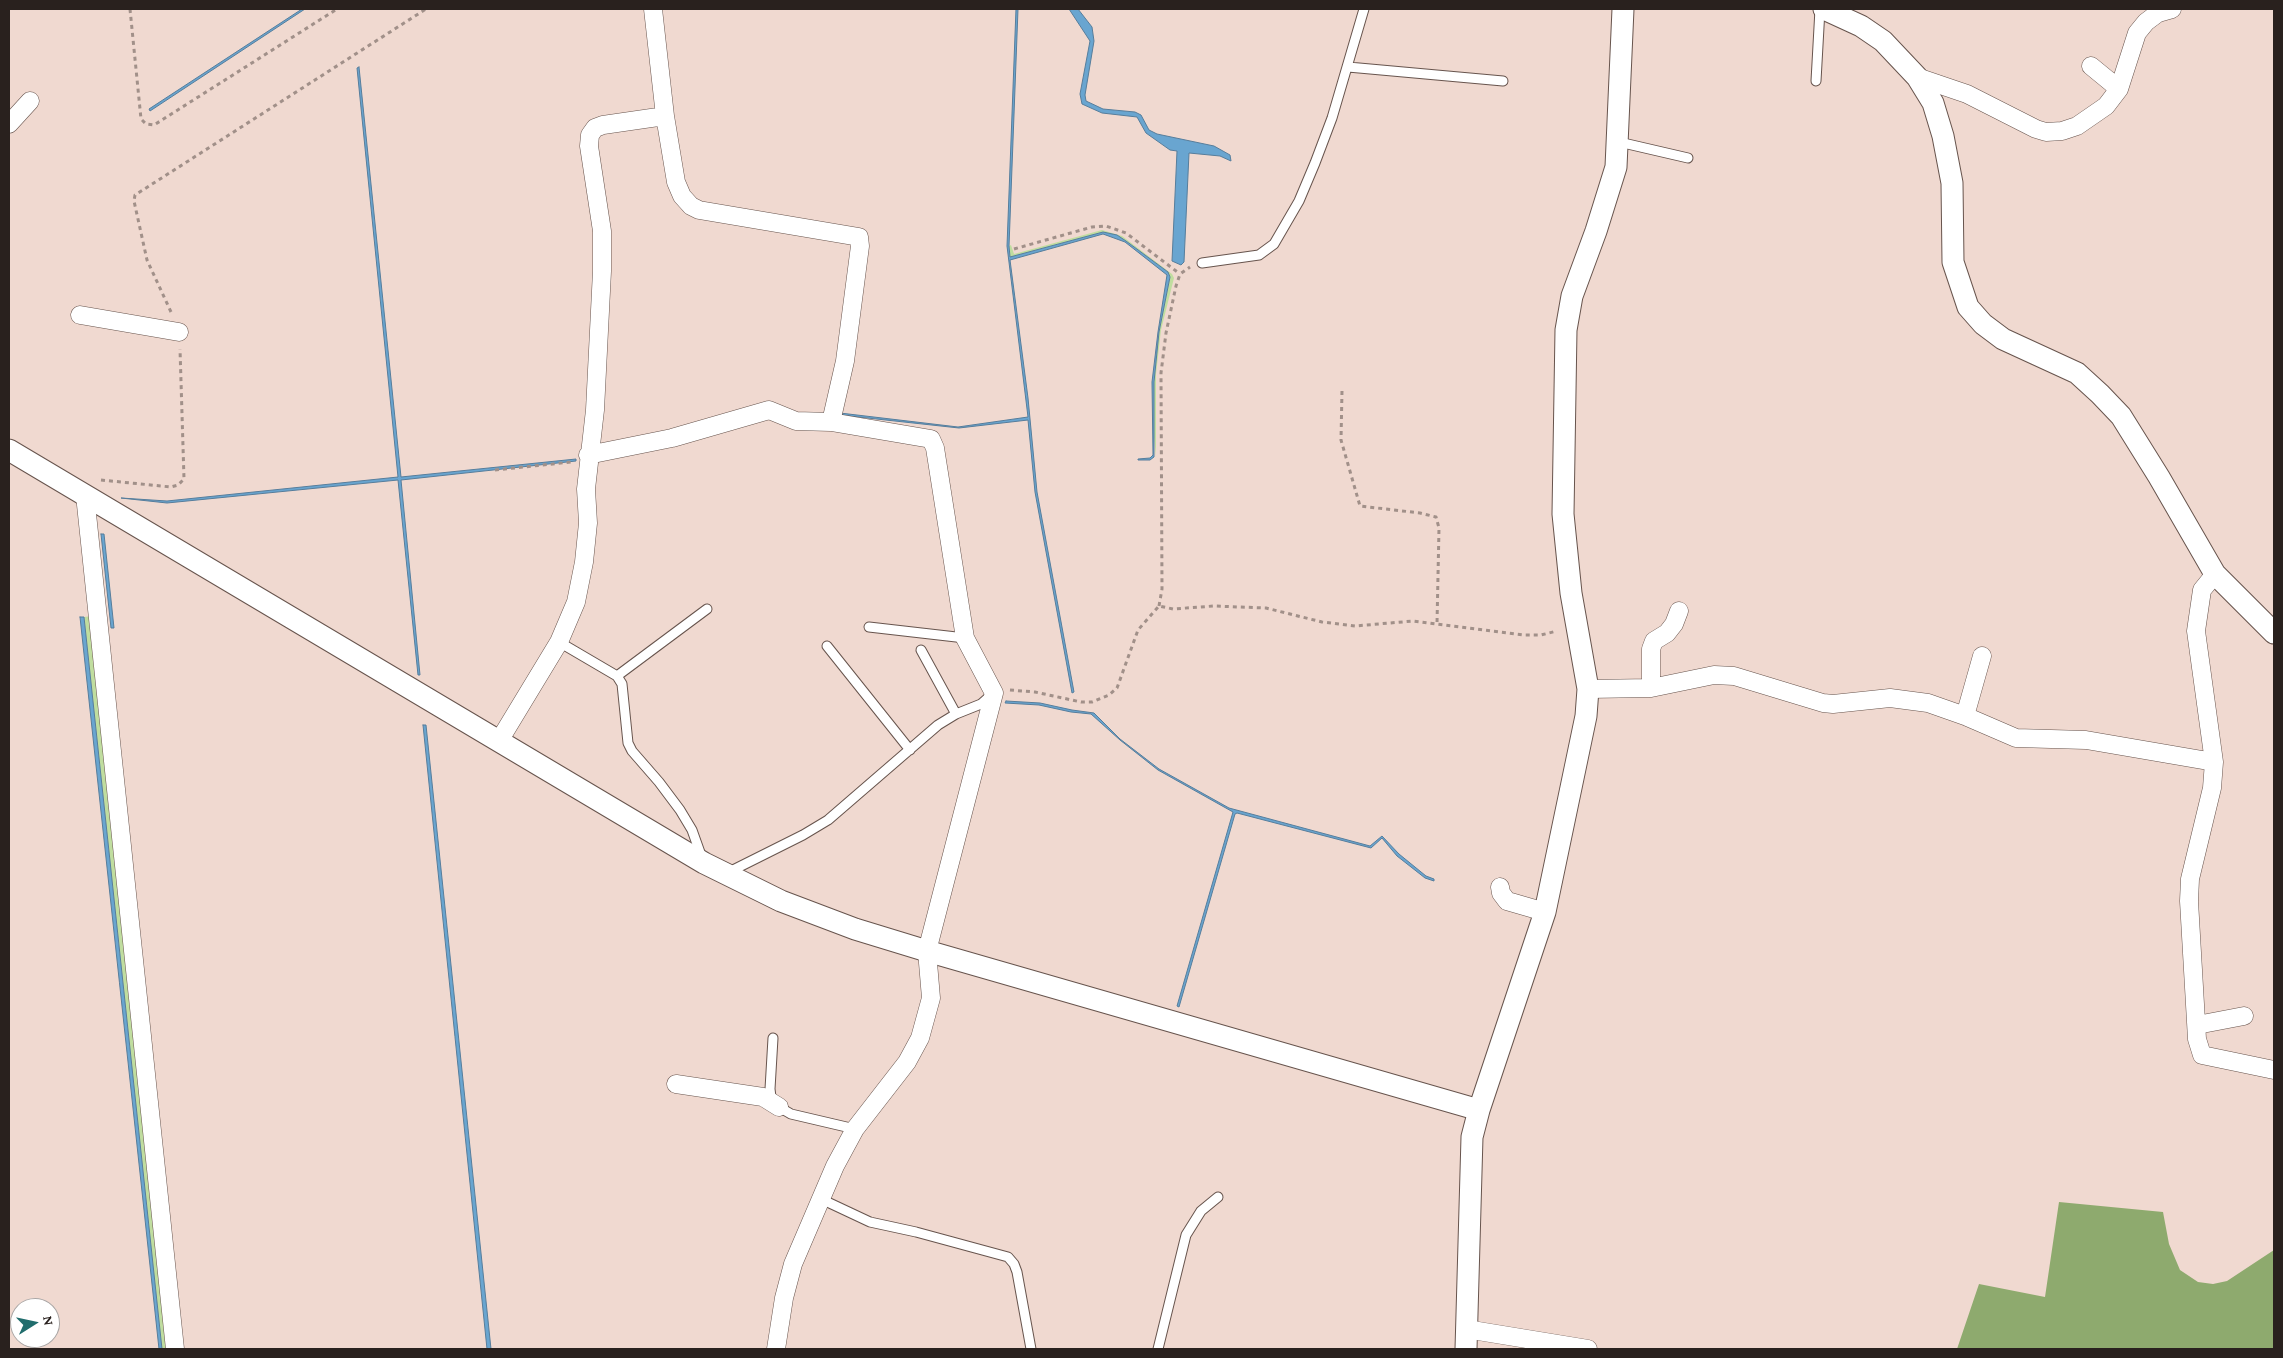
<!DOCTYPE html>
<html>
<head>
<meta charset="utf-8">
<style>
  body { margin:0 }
  #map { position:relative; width:2283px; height:1358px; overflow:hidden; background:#f0d9d0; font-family:"Crimson Pro",serif }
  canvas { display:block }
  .frame { position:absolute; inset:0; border:10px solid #29211e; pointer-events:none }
  .north { position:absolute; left:10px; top:1298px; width:50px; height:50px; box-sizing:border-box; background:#fff; border:1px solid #a9a6a5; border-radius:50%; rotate:80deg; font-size:14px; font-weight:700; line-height:20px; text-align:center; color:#29211e }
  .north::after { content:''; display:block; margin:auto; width:18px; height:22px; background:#216d6d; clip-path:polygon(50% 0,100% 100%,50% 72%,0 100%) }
</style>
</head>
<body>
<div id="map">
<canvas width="2283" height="1358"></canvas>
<div class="frame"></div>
<div class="north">N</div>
</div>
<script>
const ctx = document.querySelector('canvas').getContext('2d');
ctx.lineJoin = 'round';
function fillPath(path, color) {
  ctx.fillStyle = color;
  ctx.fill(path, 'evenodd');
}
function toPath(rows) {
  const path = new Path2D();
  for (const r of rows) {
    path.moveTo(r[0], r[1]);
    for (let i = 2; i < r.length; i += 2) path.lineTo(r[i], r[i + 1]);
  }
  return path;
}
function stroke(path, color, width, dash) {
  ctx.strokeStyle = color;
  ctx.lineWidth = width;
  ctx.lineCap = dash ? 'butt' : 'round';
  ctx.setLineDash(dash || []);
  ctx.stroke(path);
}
fillPath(toPath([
  [1102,230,1122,236,1172,274,1174,278,1161,330,1156,374,1156,457,1153,427,1154,382,1159,332,1170,277,1168,272,1126,241,1103,232,1010,257,1009,246,1011,245,1014,254],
  [92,616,169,1349,162,1349,84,617]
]), '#c0dd9f');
fillPath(toPath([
  [2059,1202,2163,1212,2169,1244,2180,1270,2198,1282,2213,1284,2227,1281,2274,1250,2274,1349,1957,1349,1979,1284,2045,1297]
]), '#8eaa6e');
const water = toPath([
  [302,9,305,9,150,111,149,109,302,9],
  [1016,9,1018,9,1009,246,1010,257,1103,232,1117,235,1126,241,1168,272,1170,277,1159,332,1154,382,1154,457,1150,460,1138,460,1138,459,1150,458,1153,455,1152,382,1158,332,1167,275,1125,242,1103,234,1010,260,1028,398,1037,492,1074,692,1072,693,1035,492,1028,420,959,428,840,415,840,413,958,427,1028,417,1007,246,1016,9],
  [1069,9,1078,9,1092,27,1094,41,1085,95,1086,101,1103,109,1135,112,1141,115,1149,130,1157,134,1214,146,1230,155,1231,161,1220,156,1189,153,1184,262,1181,265,1172,261,1177,151,1170,150,1146,133,1137,117,1102,113,1082,104,1080,94,1090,41,1069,9],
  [359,67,401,477,576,459,576,461,401,480,420,675,418,675,398,480,167,503,121,498,167,501,398,477,357,68,359,67],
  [101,534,104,534,114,628,111,628,101,534],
  [80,617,84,617,162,1349,159,1349,80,617],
  [1006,701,1040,703,1072,710,1094,713,1120,739,1159,769,1229,808,1370,846,1382,836,1399,854,1426,876,1434,879,1434,881,1425,878,1397,856,1382,838,1371,848,1237,813,1235,814,1179,1007,1177,1006,1233,812,1158,770,1120,740,1091,714,1071,712,1039,705,1005,703,1006,701],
  [423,725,426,725,491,1349,487,1349,423,725]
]);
fillPath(water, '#69a5d0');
stroke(water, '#567d9b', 1);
const service = toPath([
  [1348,67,1503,81],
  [1816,81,1820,9],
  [1619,142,1688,158],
  [1202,263,1259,255,1274,244,1299,201,1315,163,1332,118,1364,9],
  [869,627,965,638],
  [559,642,617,676,622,684,628,743,632,751,659,782,680,810,692,830,702,858],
  [827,646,910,750],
  [921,650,956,714],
  [617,676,707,609],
  [729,872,803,835,828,820,938,725,956,714,981,704,990,696],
  [773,1038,770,1089,771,1097,779,1107,791,1114,855,1129],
  [821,1199,870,1222,916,1232,1008,1257,1014,1264,1017,1272,1031,1349],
  [1158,1349,1186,1235,1201,1211,1218,1197]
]);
const minor = toPath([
  [653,9,665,116,676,182,682,196,691,206,699,210,859,237,860,246,845,361,831,422],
  [2091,66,2119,89],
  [1917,77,1967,94,2036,129,2046,132,2062,131,2077,126,2106,106,2119,89,2137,33,2146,22,2158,13,2172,9],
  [9,124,30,101],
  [80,315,179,332],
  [588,455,672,438,769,410,796,421,831,422,931,439,935,448,965,638,994,693,927,951,931,998,920,1038,907,1062,855,1129,835,1166,793,1264,784,1298,776,1349],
  [85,495,175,1349],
  [2215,574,2202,590,2196,631,2214,762,2212,788,2190,879,2189,901,2197,1039,2202,1055,2274,1070],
  [1651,688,1651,649,1654,641,1667,633,1674,624,1679,611],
  [1588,689,1651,688,1714,675,1734,676,1823,703,1833,704,1890,698,1928,703,1965,716,2016,738,2086,740,2214,762],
  [1965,716,1982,656],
  [499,741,559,642,576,602,584,562,588,523,586,489,595,410,602,271,602,231,589,146,590,135,595,128,603,125,665,116],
  [1500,887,1501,893,1507,901,1545,912],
  [2197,1025,2244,1016],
  [676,1084,763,1097,779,1107],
  [1466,1329,1588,1349]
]);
const tertiary = toPath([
  [1824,9,1861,26,1883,41,1917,77,1933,103,1943,136,1952,183,1953,262,1968,307,1983,324,2003,339,2077,373,2100,394,2121,416,2159,477,2215,574,2274,633],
  [9,450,704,863,781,901,855,929,927,951,1479,1110],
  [1466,1349,1472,1137,1479,1110,1545,912,1586,716,1588,689,1571,593,1563,514,1566,330,1572,296,1596,231,1616,167,1623,9]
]);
stroke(service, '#67544d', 11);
stroke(minor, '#67544d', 19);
stroke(tertiary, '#67544d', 23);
stroke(toPath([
  [130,9,141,119,146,124,154,125,337,9],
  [1014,249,1092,227,1106,226,1126,233,1180,274],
  [171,312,147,260,134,201,135,195,426,9],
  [1342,391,1341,440,1360,506,1420,513,1436,517,1439,528,1437,624],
  [495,470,571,462],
  [101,480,171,487,178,485,184,479,180,349],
  [1159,606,1162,589,1161,373,1166,333,1176,286,1180,274,1190,267],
  [1010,690,1035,692,1081,702,1092,702,1109,695,1117,688,1138,630,1159,606,1173,609,1214,606,1266,608,1322,622,1355,626,1413,621,1524,635,1541,635,1557,631]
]), '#a19089', 3, [4, 4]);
stroke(service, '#fff', 9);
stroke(minor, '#fff', 18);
stroke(tertiary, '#fff', 21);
</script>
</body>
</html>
